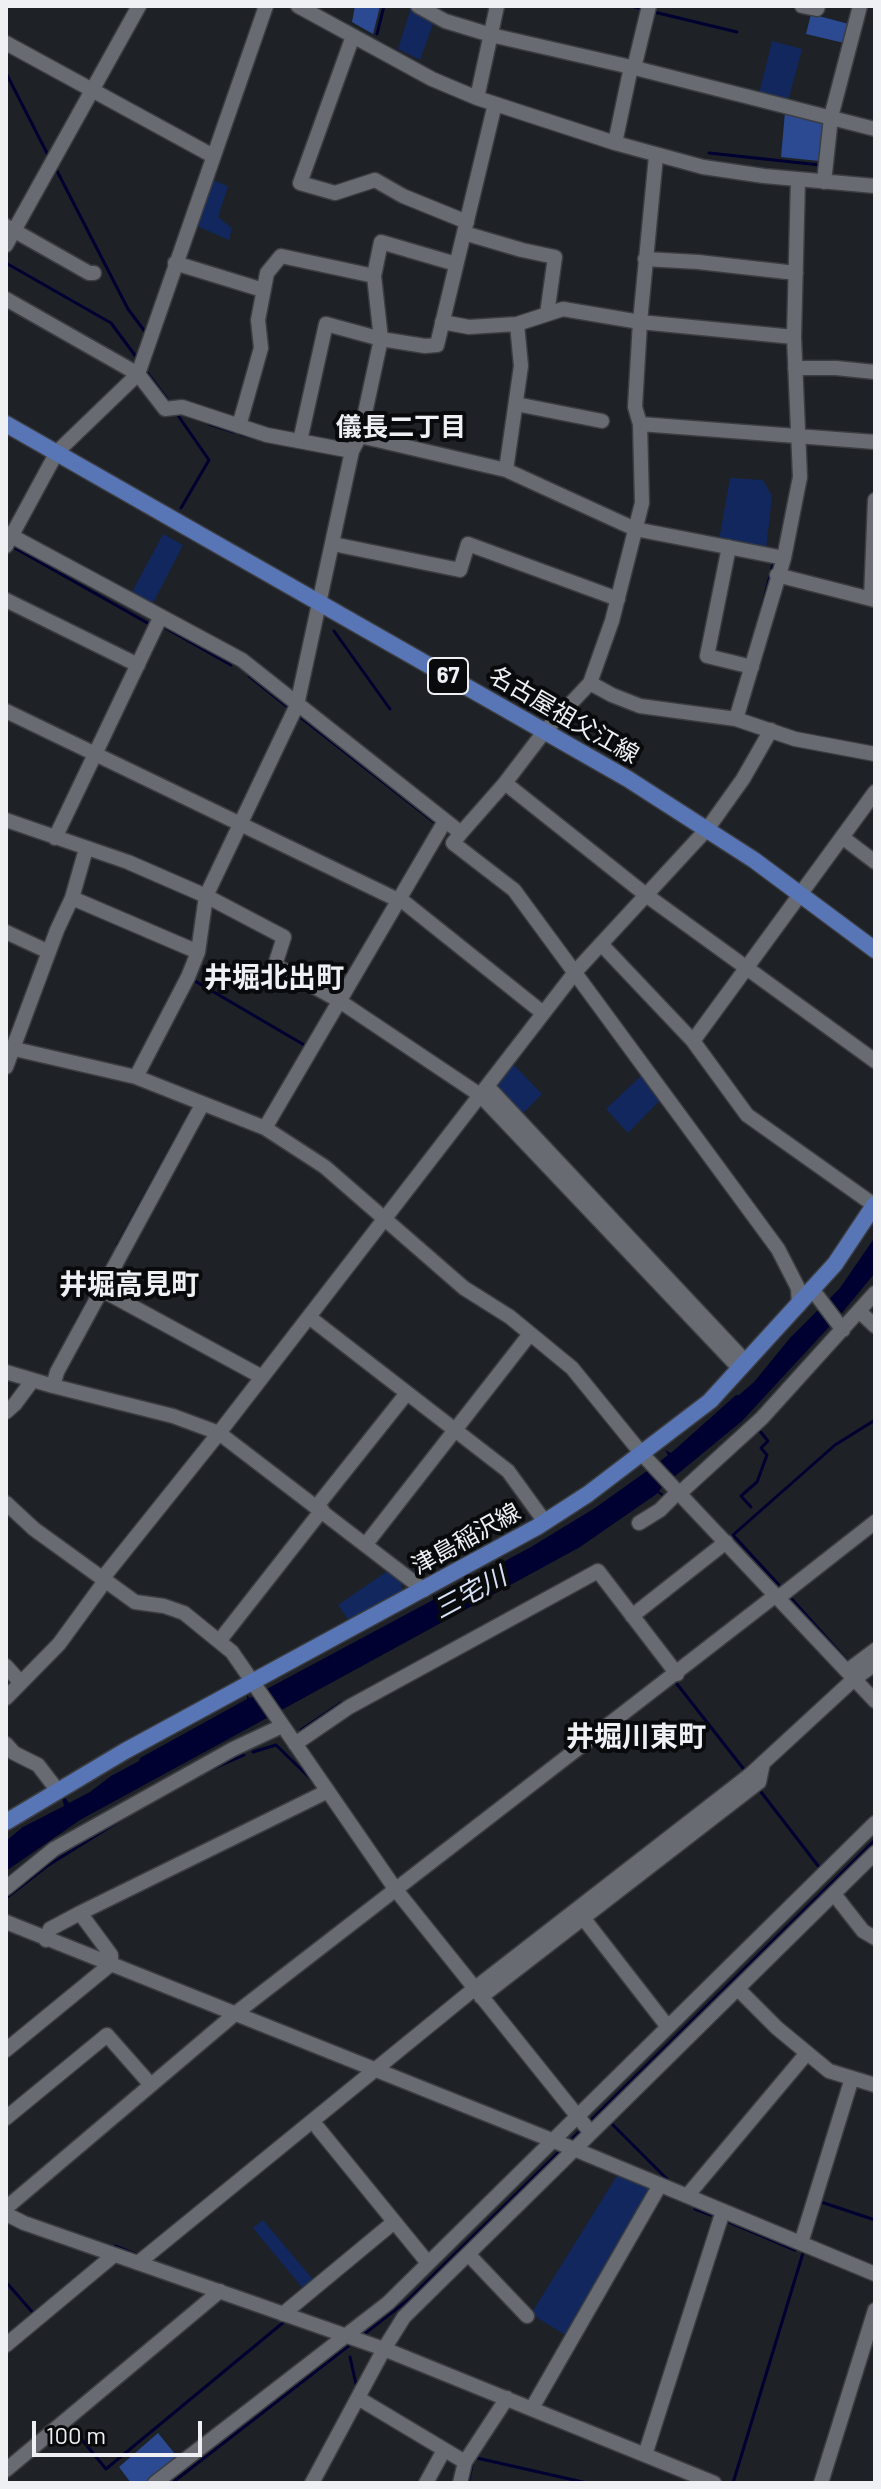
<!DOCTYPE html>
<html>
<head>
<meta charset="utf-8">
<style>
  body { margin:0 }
  #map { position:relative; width:881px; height:2489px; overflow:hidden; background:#1e2126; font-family:Barlow,sans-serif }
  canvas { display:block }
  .frame { position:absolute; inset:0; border:8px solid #eff0f4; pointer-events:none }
  .scale { position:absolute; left:32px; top:2421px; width:170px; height:36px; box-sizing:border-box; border:4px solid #eff0f4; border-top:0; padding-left:10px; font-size:24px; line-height:28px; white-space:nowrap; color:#eff0f4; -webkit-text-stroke:6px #090a0c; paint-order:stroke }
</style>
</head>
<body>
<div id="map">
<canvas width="881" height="2489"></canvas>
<div class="frame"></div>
<div class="scale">100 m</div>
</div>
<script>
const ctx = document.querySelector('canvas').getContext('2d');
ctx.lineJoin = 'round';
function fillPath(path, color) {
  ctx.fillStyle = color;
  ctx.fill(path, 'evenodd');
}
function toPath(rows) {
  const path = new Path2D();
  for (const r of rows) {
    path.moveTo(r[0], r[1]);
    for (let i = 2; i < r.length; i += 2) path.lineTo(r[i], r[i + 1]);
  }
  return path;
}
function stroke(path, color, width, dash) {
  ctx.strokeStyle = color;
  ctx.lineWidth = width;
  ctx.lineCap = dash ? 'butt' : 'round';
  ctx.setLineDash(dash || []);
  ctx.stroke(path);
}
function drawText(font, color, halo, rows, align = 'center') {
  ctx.font = font + ' Barlow,"Noto Sans JP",sans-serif';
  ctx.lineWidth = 8;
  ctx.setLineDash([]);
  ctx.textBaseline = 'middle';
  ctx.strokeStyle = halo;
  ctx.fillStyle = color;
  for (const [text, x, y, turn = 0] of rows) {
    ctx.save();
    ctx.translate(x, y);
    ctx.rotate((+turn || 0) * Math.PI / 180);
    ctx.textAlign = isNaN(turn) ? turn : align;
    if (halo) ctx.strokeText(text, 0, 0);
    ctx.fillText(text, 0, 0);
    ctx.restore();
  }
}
fillPath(toPath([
  [411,8,434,21,420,60,398,49],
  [772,41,802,49,788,101,759,94],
  [212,180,228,186,218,217,232,228,229,240,197,226],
  [730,478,763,480,772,496,766,549,719,540],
  [163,534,183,545,151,607,130,596],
  [512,1063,542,1094,520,1116,496,1090,496,1083],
  [646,1071,664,1096,628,1133,606,1109],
  [386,1572,391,1572,401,1581,402,1592,350,1622,338,1605],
  [618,2174,648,2187,649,2192,567,2336,531,2314],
  [263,2220,315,2282,305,2291,253,2228]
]), '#11275e');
fillPath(toPath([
  [355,6,380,6,373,34,352,22],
  [811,14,849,24,844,43,806,34],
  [785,112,823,121,819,161,781,157],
  [158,2433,179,2459,148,2483,131,2483,119,2467]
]), '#2b4a92');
fillPath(toPath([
  [875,1237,875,1273,841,1314,742,1421,663,1486,659,1491,663,1494,662,1496,658,1493,580,1547,80,1820,6,1871,6,1841,23,1827,64,1806,62,1797,64,1796,69,1803,90,1792,111,1776,139,1761,140,1758,247,1699,247,1695,250,1698,433,1600,433,1594,436,1598,531,1547,595,1508,654,1466,668,1455,665,1450,671,1453,736,1395,739,1395,754,1382,790,1338,840,1288]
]), '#000031');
stroke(toPath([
  [631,6,643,9],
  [654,12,737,32],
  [377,34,384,6],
  [6,73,48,155],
  [709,153,820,165],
  [55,167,128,309,146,333],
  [6,263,111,323,137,358],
  [145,370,167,399],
  [177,414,209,460,181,508],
  [209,424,237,433],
  [240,434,255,438],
  [13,547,151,625],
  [762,607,773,564,771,561],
  [162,626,231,665],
  [334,631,390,709],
  [249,676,289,708],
  [299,716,438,825],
  [195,981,306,1046],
  [185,1122,190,1112],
  [117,1246,181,1129],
  [75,1324,114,1253],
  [751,1507,741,1496,757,1482,767,1455,761,1448,768,1441,759,1430],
  [779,1585,733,1535,835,1445,875,1420],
  [789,1596,850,1664],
  [677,1684,746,1772],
  [301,1730,341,1703],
  [253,1752,276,1745,311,1779],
  [203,1773,244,1755],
  [758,1788,819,1867],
  [6,1898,47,1866,151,1801],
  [611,2123,669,2181],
  [587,2124,875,1840],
  [570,2141,582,2129],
  [820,2205,821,2202,875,2220],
  [695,2209,711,2215],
  [729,2222,795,2250],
  [115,2246,137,2255],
  [6,2282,34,2314],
  [363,2335,408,2300,562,2149],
  [350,2357,356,2384],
  [69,2424,106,2469,285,2321],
  [477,2458,587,2483],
  [172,2483,351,2344],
  [468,2483,473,2461],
  [733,2483,803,2253]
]), '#000031', 3);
const minor = toPath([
  [298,6,432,79,477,98,615,143,703,167,764,176,875,186],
  [418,6,445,21,491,35,631,67,875,129],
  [802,6,817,9,818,6],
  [353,36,300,183,335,193,375,180,403,196,467,222],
  [6,43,213,156],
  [634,68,649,6],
  [477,98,497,6],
  [615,143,631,67],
  [824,182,831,117,860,6],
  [6,226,89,273,94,273],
  [464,233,522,250,555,257,547,314],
  [6,245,139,6],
  [645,259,698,262,796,273],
  [175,263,263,290],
  [374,276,381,242,456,264],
  [6,299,138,374,165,409,182,407,267,435,352,451],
  [442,322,469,327,517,324,563,309,640,322,794,337],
  [795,368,836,368,875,372],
  [516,404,602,421],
  [640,424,875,442],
  [360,436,506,470,635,529,784,558],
  [300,441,326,324,381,339,425,346,437,345,495,104],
  [506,470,521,366,517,324],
  [6,533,242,660,461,833,505,783,544,732,590,683,612,621,642,503,640,424,635,407,640,322,656,156],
  [333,544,460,570,468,544,618,599],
  [6,546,57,452,138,374,266,6],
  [729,547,707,656,752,667],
  [777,575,875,600],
  [871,599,875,500],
  [6,600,138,665],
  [590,683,612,695,640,706,736,719,795,739,875,754],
  [6,711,398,900],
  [736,719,784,558,800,477,794,337,798,179],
  [505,783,646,895,875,1061],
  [6,820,128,862,206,896,284,937,275,965,338,1000,480,1095,740,1369],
  [461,833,453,843,514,890,778,1249,798,1288,799,1305],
  [842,837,875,862],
  [55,838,160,618],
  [72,898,198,952],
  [399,898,543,1013],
  [6,932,49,952],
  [602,945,693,1041,747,1115,874,1205],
  [693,1041,875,792],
  [6,1047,136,1077,265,1128,325,1167,464,1288,510,1317,572,1368,642,1454,875,1701],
  [6,1067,57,930,72,898,86,849],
  [136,1077,188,977,198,952,206,896,297,705,352,451,360,436,381,339,374,276,281,256,267,273,258,320,261,348,239,426],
  [487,1086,746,1362],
  [265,1128,445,821],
  [814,1288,815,1293,843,1330],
  [102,1290,262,1377],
  [860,1312,875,1326],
  [309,1317,508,1471,545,1522],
  [6,1372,53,1386,173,1416,219,1433,424,1590],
  [53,1386,57,1372,202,1105],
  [6,1412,15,1404,32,1381],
  [680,1493,762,1418,875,1293],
  [6,1503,34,1529,135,1602,164,1606,184,1613,232,1652,396,1890,591,2133,404,2317,384,2349,312,2483],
  [317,1506,407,1393],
  [639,1523,660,1510,679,1491],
  [366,1544,530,1334],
  [102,1579,219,1433,576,971,708,828,743,779,771,730],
  [778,1598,875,1522],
  [632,1616,726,1542],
  [220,1640,322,1510],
  [6,1666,21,1683],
  [847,1671,875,1650],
  [6,1698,59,1644,105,1581],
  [6,1744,14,1753,38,1765,58,1791],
  [295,1744,349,1707,598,1571,677,1674],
  [6,1888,54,1849,233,1749,282,1726],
  [834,1894,863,1931,875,1938],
  [584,1919,668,2027],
  [6,1922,574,2149,875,2274],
  [46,1940,50,1929,80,1913],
  [111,1964,111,1955,80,1913,328,1791],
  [738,1989,777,2028,829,2071,875,2085],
  [481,1997,759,1782,763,1763],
  [6,2050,111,1964],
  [6,2118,107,2035,151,2085],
  [318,2128,428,2263],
  [591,2133,875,1853],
  [687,2196,807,2053],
  [6,2208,236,2013,776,1595],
  [6,2214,24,2223,384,2349,714,2483],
  [801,2243,852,2078],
  [468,2254,527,2316],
  [138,2263,474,1989,751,1774,854,1679,875,1664],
  [283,2314,394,2222],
  [6,2345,114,2255],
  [358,2398,465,2462],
  [532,2408,660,2185],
  [645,2455,723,2211],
  [6,2470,220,2291],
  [155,2483,388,2303,875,1823],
  [426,2483,444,2450],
  [460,2483,465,2462,507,2398],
  [821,2483,875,2310]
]);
const major = toPath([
  [6,424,628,779,754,860,875,950],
  [6,1822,125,1751,537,1527,588,1494,710,1401,835,1264,875,1204]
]);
stroke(minor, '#3b3d41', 17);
stroke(major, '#3b3d41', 19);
stroke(minor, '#686b71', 14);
stroke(major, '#5875b6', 16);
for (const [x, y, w] of [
  [448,676,40]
]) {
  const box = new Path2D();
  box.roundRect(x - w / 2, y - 18, w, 36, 6);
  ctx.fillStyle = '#090a0c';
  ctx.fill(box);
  stroke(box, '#eff0f4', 2);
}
drawText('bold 22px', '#eff0f4', null, [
  ["67",448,676]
]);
drawText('24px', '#eff0f4', '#090a0c', [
  ["名古屋祖父江線",564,715,30],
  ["津島稲沢線",466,1539,-29]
]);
drawText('bold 26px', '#eff0f4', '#090a0c', [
  ["儀長二丁目",401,427]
]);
drawText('italic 26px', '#d7e1f6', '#090a0c', [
  ["三宅川",470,1593,-28]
]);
drawText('bold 28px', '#eff0f4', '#090a0c', [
  ["井堀北出町",274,978],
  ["井堀高見町",129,1285],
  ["井堀川東町",636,1737]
]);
</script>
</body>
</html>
